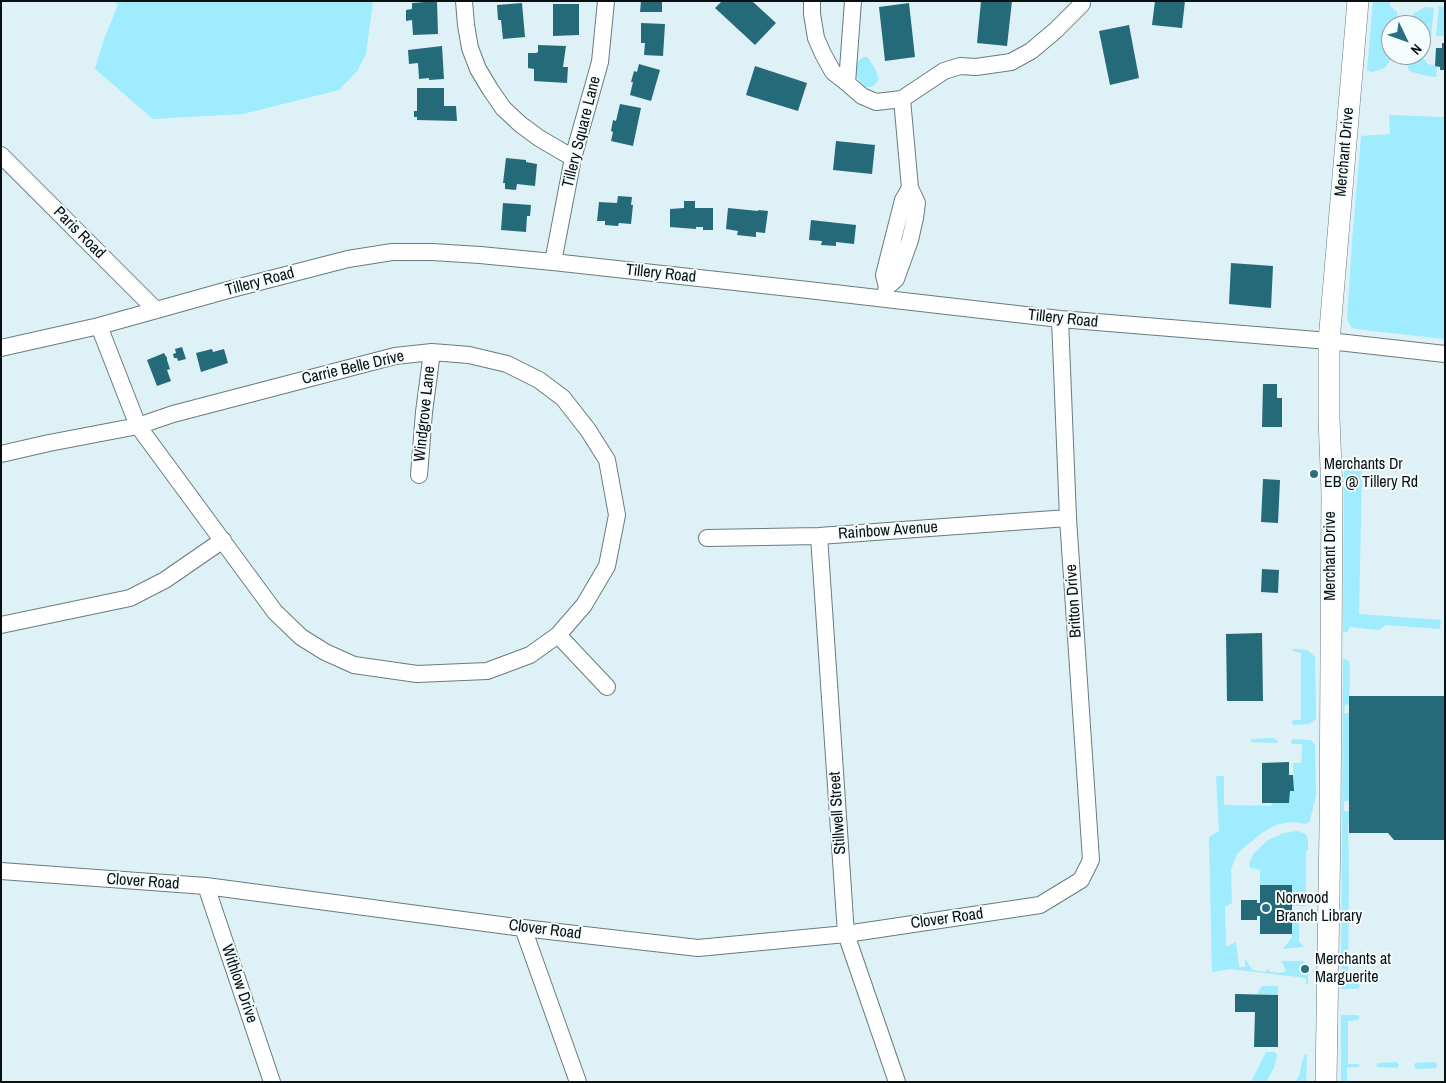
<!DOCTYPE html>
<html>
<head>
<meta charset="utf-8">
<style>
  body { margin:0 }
  #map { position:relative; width:1446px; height:1083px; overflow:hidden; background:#ddf1f6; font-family:"Archivo Narrow",sans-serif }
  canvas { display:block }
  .frame { position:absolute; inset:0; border:2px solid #091012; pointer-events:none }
  .north { position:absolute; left:1381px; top:15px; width:50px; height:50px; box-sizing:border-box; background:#f4fcfe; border:1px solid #969ea0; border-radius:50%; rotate:132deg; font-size:14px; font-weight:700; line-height:20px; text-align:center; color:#091012 }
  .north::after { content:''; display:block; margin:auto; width:18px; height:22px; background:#2a6f7e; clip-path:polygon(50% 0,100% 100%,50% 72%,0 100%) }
</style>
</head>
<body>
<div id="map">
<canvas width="1446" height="1083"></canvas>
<div class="frame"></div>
<div class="north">N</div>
</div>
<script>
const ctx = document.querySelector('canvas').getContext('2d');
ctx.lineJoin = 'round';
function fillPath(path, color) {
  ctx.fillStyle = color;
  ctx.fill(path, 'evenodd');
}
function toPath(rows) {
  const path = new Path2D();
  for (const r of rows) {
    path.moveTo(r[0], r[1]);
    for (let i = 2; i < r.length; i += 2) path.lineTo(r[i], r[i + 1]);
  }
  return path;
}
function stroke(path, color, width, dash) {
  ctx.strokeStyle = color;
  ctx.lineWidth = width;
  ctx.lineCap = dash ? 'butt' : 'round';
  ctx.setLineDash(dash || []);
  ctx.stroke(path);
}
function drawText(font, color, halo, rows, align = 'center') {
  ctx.font = font + ' "Archivo Narrow",sans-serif';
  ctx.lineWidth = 4;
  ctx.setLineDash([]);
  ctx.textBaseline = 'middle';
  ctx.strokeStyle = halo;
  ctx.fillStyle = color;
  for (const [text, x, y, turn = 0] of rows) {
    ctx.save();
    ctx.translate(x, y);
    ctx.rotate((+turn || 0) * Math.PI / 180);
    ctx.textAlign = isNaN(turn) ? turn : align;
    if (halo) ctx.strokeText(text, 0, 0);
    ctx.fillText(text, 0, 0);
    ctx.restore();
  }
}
fillPath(toPath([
  [114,1,373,1,366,54,358,70,339,90,243,114,153,119,95,69,104,39,118,5],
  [1373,1,1390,1,1390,6,1397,12,1398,21,1398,25,1391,25,1391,55,1393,55,1391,59,1385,68,1372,72,1367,71],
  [1439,6,1445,7,1445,36,1436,36],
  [1425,7,1434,8,1430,47,1424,52,1421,51,1421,25,1411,25,1413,14],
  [863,57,867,57,875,68,879,80,872,87,865,87,852,71,853,66],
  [1407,57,1424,59,1428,64,1437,66,1436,77,1426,76,1409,71,1407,63],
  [1389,115,1445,117,1445,339,1355,329,1351,327,1347,319,1352,242,1361,136,1390,134],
  [1344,467,1362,468,1359,614,1441,620,1440,629,1386,625,1379,630,1350,627,1347,632,1343,633],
  [1294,649,1307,650,1315,657,1316,719,1309,724,1293,725,1292,722,1293,720,1301,720,1301,653,1293,651,1292,650],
  [1343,658,1349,661,1350,669,1349,704,1345,705,1344,713,1349,713,1349,801,1344,801,1344,811,1349,811,1349,825,1348,826,1349,876,1348,983,1358,983,1360,986,1358,989,1341,989],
  [1274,738,1278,741,1276,743,1250,742,1252,739],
  [1293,739,1311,740,1315,745,1316,796,1310,820,1308,823,1305,824,1295,822,1285,823,1276,825,1263,832,1242,849,1237,854,1231,869,1232,903,1225,907,1226,947,1236,942,1239,967,1245,967,1245,958,1252,970,1266,972,1268,969,1270,972,1280,973,1286,971,1282,962,1283,961,1303,961,1306,964,1310,972,1308,976,1308,984,1306,984,1306,978,1231,969,1212,972,1209,837,1219,831,1216,776,1224,776,1224,805,1271,806,1272,803,1289,803,1290,791,1294,790,1293,763,1301,763,1302,754,1302,744,1292,744,1291,742],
  [1297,831,1306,834,1308,841,1308,850,1306,851,1306,906,1292,906,1292,885,1260,885,1260,870,1251,868,1249,865,1253,854,1268,840,1284,833],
  [1306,913,1306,916,1299,916,1299,941,1304,947,1283,949,1292,937,1292,914],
  [1262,986,1277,986,1278,987,1278,995,1257,994],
  [1341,1015,1358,1015,1360,1017,1358,1020,1348,1021,1348,1064,1358,1064,1360,1065,1358,1067,1347,1067,1347,1082,1341,1082],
  [1266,1052,1275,1052,1277,1055,1274,1068,1266,1082,1251,1082],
  [1305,1054,1307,1054,1306,1082,1295,1082,1299,1076,1302,1062],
  [1397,1062,1399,1065,1397,1068,1378,1067,1376,1065,1378,1063],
  [1434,1062,1437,1064,1436,1068,1416,1069,1414,1066,1415,1063]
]), '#9eecfe');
fillPath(toPath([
  [437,1,438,34,413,35,412,20,406,21,406,10,412,9,412,3],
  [641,1,662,1,662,12,640,12],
  [722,1,752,1,776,23,755,45,715,8],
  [981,1,1012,1,1007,46,977,43],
  [1155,1,1185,1,1182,28,1152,25],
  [522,3,525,37,503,39,501,20,498,20,497,5],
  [909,3,915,57,885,61,879,7],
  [553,4,579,4,579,35,553,36],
  [641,23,665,24,663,56,644,55,645,43,641,43],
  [1129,25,1139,78,1110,85,1099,31],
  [1442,43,1445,43,1445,70,1440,70,1440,67,1435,66,1436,48,1442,48],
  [538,45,566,46,563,67,568,67,567,83,534,81,534,69,528,68,528,53,536,53,538,52],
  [442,46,444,79,429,80,429,78,419,79,418,63,409,64,408,50],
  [639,64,660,70,651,101,630,95,633,82,631,82,634,71,637,72],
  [755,66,807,83,798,111,746,95],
  [417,88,444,88,444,106,456,106,457,121,417,120,417,117,414,117,414,111,417,111],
  [620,104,641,108,633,146,611,141,613,132,611,131,613,120,616,121],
  [836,141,875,145,872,174,833,170],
  [506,158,526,160,526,162,537,164,535,186,517,184,516,190,505,189,505,183,503,183],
  [618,196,632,197,631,205,633,205,631,224,619,223,618,226,605,225,605,221,597,221,599,202,617,203],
  [684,201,695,201,695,208,713,208,713,230,703,230,703,227,696,227,696,229,670,227,670,209,684,208],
  [503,203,531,205,530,216,527,216,526,232,501,230],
  [728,208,758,211,758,210,768,211,765,233,756,232,756,237,737,235,738,231,726,229],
  [811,220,856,225,854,244,836,242,836,246,821,245,822,241,809,240],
  [1231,263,1273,266,1271,308,1229,304],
  [182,347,186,359,178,361,177,358,174,358,173,354,176,353,175,349],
  [212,349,213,352,224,349,228,363,201,372,196,353],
  [164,353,167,358,167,360,170,369,167,370,171,381,157,386,147,360],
  [1263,384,1277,384,1277,398,1282,398,1282,427,1262,427],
  [1263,479,1280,480,1278,523,1261,522],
  [1262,569,1279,570,1278,593,1261,592],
  [1262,633,1263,701,1227,701,1226,634],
  [1349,696,1445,696,1445,840,1394,840,1388,833,1349,833],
  [1289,762,1289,775,1293,775,1294,791,1290,791,1289,803,1262,803,1262,763],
  [1260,885,1292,885,1292,934,1260,934,1260,916,1257,916,1257,920,1241,920,1241,900,1257,900,1257,903,1260,903],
  [1235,994,1278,995,1278,1047,1254,1047,1255,1012,1235,1012]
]), '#256a79');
const minor = toPath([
  [464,1,466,25,470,48,478,69,490,89,503,108,520,124,539,138,573,158],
  [812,1,812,14,816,38,823,54,833,72,847,83,853,1],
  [847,83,862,96,876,102,902,99,944,71,960,66,976,67,1011,62,1031,51,1056,30,1082,4],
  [1,155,156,310],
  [553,262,573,158,600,62,606,1],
  [887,287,884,275,903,200,910,188],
  [884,298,887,287,896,279,910,240,915,218,917,203,910,188,902,99],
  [1,348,99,326,228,290,348,259,392,252,432,252,480,255,553,262,808,290,1060,319,1329,341,1445,354],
  [1,454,49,443,138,426,173,414,395,356,432,352,469,355,507,364,539,380,563,398,588,430,607,460,617,515,607,566,584,605,558,635,530,655,487,671,417,674,354,665,325,652,301,637,275,612,138,426,99,326],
  [419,475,424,412,432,352],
  [819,536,846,934,897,1082],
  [707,538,819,536,1068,518],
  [1,625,130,598,165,580,223,540],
  [558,635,607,687],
  [1,871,206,886,523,928,698,948,846,934,1040,905,1081,880,1091,860,1068,518,1060,319],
  [206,886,272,1082],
  [523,928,578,1082]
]);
const major = toPath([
  [1326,1082,1330,829,1332,493,1329,418,1329,341,1358,1]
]);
stroke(minor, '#697b80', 18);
stroke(major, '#697b80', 22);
stroke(minor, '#fff', 16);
stroke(major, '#fff', 21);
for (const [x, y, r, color] of [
  [1314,474,5,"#2a6f7e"],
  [1266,908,5,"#2a6f7e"],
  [1305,969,5,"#2a6f7e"]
]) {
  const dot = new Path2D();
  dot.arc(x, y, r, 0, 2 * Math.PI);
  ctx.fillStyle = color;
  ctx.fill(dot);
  stroke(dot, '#f4fcfe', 2);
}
drawText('16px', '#091012', '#f4fcfe', [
  ["Tillery Square Lane",582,132,-76],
  ["Merchant Drive",1345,152,-85],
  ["Paris Road",79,233,45],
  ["Tillery Road",661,274,6],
  ["Tillery Road",260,282,-15],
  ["Tillery Road",1063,319,6],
  ["Carrie Belle Drive",353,368,-13],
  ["Windgrove Lane",425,414,-84],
  ["Rainbow Avenue",888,531,-4],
  ["Merchant Drive",1331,556,-90],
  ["Britton Drive",1074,601,-94],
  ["Stillwell Street",838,813,-94],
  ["Clover Road",143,882,4],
  ["Clover Road",947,919,-8],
  ["Clover Road",545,930,7],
  ["Withlow Drive",239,984,71]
]);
drawText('16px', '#091012', '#f4fcfe', [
  ["Merchants Dr",1324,465],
  ["EB @ Tillery Rd",1324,483],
  ["Norwood",1276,899],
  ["Branch Library",1276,917],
  ["Merchants at",1315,960],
  ["Marguerite",1315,978]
], 'left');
</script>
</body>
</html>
